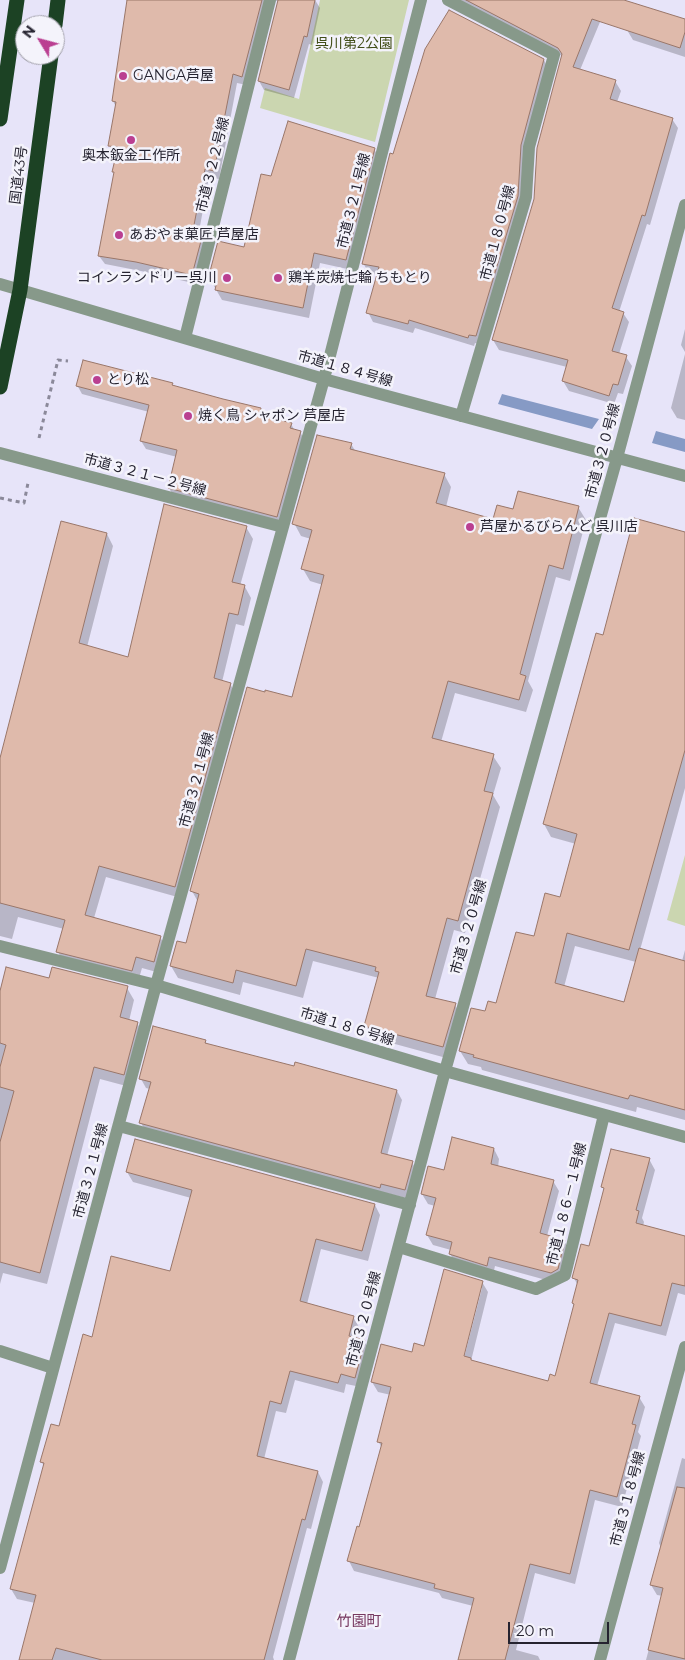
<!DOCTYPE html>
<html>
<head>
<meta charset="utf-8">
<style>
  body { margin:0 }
  #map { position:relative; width:685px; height:1660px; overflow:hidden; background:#e7e4f9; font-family:Montserrat,sans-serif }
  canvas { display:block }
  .north { position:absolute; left:15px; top:15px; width:50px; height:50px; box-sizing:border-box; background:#f4f3fb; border:1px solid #a1a0aa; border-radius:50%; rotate:307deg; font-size:14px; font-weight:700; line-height:20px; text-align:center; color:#252330 }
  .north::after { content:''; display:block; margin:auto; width:18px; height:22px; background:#ba3f91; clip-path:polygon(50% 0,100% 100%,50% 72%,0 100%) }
  .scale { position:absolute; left:508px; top:1622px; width:101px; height:22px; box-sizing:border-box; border:2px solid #252330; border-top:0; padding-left:6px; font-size:15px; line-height:18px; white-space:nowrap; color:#252330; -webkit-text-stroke:4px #f4f3fb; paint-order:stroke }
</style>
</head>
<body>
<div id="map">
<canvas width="685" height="1660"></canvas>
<div class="north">N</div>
<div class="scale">20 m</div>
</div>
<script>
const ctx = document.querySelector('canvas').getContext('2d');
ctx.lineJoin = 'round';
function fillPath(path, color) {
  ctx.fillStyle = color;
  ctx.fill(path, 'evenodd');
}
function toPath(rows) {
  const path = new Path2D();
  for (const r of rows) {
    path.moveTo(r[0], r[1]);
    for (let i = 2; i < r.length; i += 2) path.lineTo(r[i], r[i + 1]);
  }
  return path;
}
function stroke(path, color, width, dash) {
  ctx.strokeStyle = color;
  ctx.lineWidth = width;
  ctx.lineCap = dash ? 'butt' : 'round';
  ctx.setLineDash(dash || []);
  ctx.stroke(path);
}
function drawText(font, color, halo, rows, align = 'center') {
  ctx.font = font + ' Montserrat,"Noto Sans JP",sans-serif';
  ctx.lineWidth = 5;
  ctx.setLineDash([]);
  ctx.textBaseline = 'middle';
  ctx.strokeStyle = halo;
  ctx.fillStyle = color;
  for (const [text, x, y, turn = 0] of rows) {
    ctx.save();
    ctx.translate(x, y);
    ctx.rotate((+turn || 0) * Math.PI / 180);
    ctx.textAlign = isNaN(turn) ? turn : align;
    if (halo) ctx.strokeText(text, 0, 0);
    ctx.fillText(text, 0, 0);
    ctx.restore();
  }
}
fillPath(toPath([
  [320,0,409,0,375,142,260,108,265,88,299,99],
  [685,855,685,926,667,920]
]), '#cbd6b0');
fillPath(toPath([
  [502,394,599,419,592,429,498,404],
  [656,431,685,439,685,452,652,443]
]), '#869ac5');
fillPath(toPath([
  [131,0,315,0,320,8,312,45,309,44,294,98,264,90,259,81,280,0,269,3,247,85,237,83,219,179,209,177,198,237,201,238,206,247,197,284,141,271,105,264,99,256,115,175,114,172,117,155,114,154,109,145,116,107,113,101],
  [461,0,600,0,605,10,580,70,615,81,621,91,617,102,672,119,678,128,650,225,647,224,619,312,623,313,629,322,619,354,626,357,632,366,623,394,618,393,614,404,569,391,563,381,567,367,499,350,493,340,535,200,562,56,464,5],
  [685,20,685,57,633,40,627,30],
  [544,60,549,70,523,206,481,345,475,343,474,346,415,328,413,333,373,322,368,312,378,275,369,273,363,263,394,156],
  [374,149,380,159,352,270,320,263,309,318,222,300,210,279,245,248,272,177],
  [685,329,685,352,681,345],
  [685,354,685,420,677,418,671,408],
  [77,385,172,385,173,387,261,409,266,418,291,424,295,431,300,432,305,441,282,525,174,497,169,488,177,457,146,449,141,441,149,412,82,394],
  [351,444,356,452,444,474,451,487,446,507,494,521,514,510,578,507,586,520,570,581,556,577,528,681,533,690,526,712,455,693,441,742,493,756,501,768,493,795,500,807,465,933,454,930,435,999,455,1005,462,1017,450,1059,373,1038,366,1026,379,978,313,961,303,998,243,982,240,995,178,978,171,966,187,945,198,902,192,891,293,698,323,585,310,581,303,569,311,539,301,536,294,523],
  [246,527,253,539,240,586,245,587,251,598,244,626,236,624,222,682,230,684,237,696,181,898,106,877,94,918,160,937,167,949,160,973,142,968,138,982,64,963,58,952,64,929,18,917,12,939,0,936,0,763,107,534,113,546,87,647,129,659],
  [685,533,685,788,640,950,682,961,685,950,685,1120,637,1107,636,1112,482,1070,481,1067,468,1064,460,1051,486,1013,497,1005,535,938,561,899,576,844,551,837,544,824,597,635,604,637],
  [575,946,636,962,625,1003,564,987],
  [49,980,127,988,134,1000,129,1021,137,1023,144,1035,130,1087,100,1079,47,1284,3,1273,0,1284,0,996],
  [205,1041,207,1044,294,1067,397,1091,402,1100,387,1156,412,1162,417,1172,410,1199,146,1132,141,1123,150,1089,146,1088,141,1079],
  [136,1140,375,1205,380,1215,368,1261,321,1249,307,1304,353,1317,359,1327,356,1339,364,1341,370,1352,361,1387,346,1384,344,1393,295,1380,286,1413,276,1411,264,1459,318,1472,323,1482,311,1529,307,1528,273,1657,274,1660,20,1660,35,1603,17,1599,11,1589,44,1467,42,1462,60,1427,93,1338,171,1273,191,1198,133,1182,127,1172],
  [494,1149,499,1159,498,1167,553,1181,559,1191,547,1236,564,1241,570,1251,557,1283,495,1266,493,1275,456,1264,450,1254,451,1250,433,1245,427,1235,435,1206,428,1204,422,1194,445,1171],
  [649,1159,655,1170,642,1218,644,1222,643,1226,685,1237,685,1295,678,1293,666,1336,615,1323,597,1386,639,1397,645,1407,638,1432,641,1436,622,1507,595,1500,575,1584,535,1573,516,1650,538,1656,540,1660,459,1660,473,1606,442,1598,439,1593,354,1571,349,1561,360,1528,382,1448,378,1441,391,1395,378,1392,372,1382,413,1354,425,1347,482,1282,488,1292,471,1361,549,1382,556,1378,575,1307,573,1303,578,1286,574,1278,590,1248,605,1191,603,1187],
  [480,1288,482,1288,463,1362,461,1362],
  [682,1458,685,1459,685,1660,646,1660,663,1596,657,1595,651,1585,661,1548,659,1543]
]), '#0003');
const building = toPath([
  [127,0,262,0,242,77,233,74,214,171,205,169,192,235,202,237,192,275,136,262,98,256,114,172,112,172,118,147,108,146,116,102,112,101,127,0],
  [278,0,315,0,307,37,304,36,289,90,258,81,278,0],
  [466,0,624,0,685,19,685,32,680,48,592,19,573,67,616,80,610,99,673,118,645,216,642,215,612,308,624,312,612,351,627,355,618,385,613,384,609,396,562,381,568,360,492,340,534,199,537,148,562,54,558,48,466,0],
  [449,10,544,59,521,145,518,196,476,336,469,335,468,338,409,320,408,324,366,313,379,267,362,264,390,153,393,154,425,49,449,10],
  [288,121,375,148,346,260,314,253,303,308,215,290,217,281,208,279,218,241,244,247,261,174,271,176,288,121],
  [83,360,173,383,172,385,223,399,261,408,260,415,292,423,290,428,301,431,277,517,168,488,177,450,140,441,149,405,76,386,83,360],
  [317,435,352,443,350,449,445,473,436,503,493,519,497,505,513,509,518,491,579,506,563,569,549,565,520,674,526,676,519,700,448,681,432,738,494,754,484,791,493,793,458,921,447,918,426,996,456,1003,443,1047,364,1026,379,972,375,971,376,967,306,949,296,986,236,970,233,983,170,966,177,941,186,943,199,894,190,891,247,687,265,692,265,690,292,697,324,575,301,569,312,530,292,524,317,435],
  [164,504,247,526,232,582,245,585,238,615,229,613,214,678,231,683,175,887,99,866,85,915,161,936,154,962,136,957,132,971,56,952,65,920,0,903,0,758,61,521,107,533,79,643,128,657,164,504],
  [634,518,685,532,685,750,629,950,567,933,555,983,624,1002,639,948,685,961,685,1110,630,1095,628,1099,473,1057,474,1055,459,1051,471,1008,485,1011,488,1001,496,1003,516,932,534,936,545,893,560,897,577,834,543,824,596,633,603,635,634,518],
  [6,967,49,978,52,967,128,986,120,1017,138,1022,124,1075,94,1067,40,1273,0,1262,0,1142,14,1091,0,1087,0,1067,6,1045,0,1043,0,991,6,967],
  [153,1026,206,1040,205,1043,294,1066,295,1062,397,1090,381,1153,413,1161,405,1190,381,1184,380,1188,139,1123,151,1082,139,1079,153,1026],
  [452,1137,494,1148,491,1164,554,1180,540,1233,565,1240,558,1269,551,1273,489,1257,487,1266,449,1254,452,1242,426,1235,436,1198,421,1194,428,1166,444,1170,452,1137],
  [135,1139,375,1204,362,1251,316,1239,300,1301,354,1316,349,1336,365,1340,355,1378,341,1374,338,1383,290,1371,281,1404,270,1401,257,1456,318,1471,305,1520,302,1519,264,1660,102,1660,56,1648,52,1660,19,1660,36,1595,10,1589,44,1463,40,1462,51,1424,59,1426,83,1334,92,1337,111,1256,170,1271,192,1190,126,1172,135,1139],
  [611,1149,650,1158,636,1210,639,1211,636,1223,685,1236,685,1286,672,1283,661,1326,609,1313,590,1383,640,1396,632,1424,636,1425,617,1497,590,1490,570,1574,530,1564,505,1660,458,1660,474,1598,434,1588,435,1584,347,1561,357,1526,359,1527,382,1443,377,1442,391,1387,371,1382,381,1344,412,1352,414,1343,424,1346,444,1269,483,1281,464,1356,471,1358,471,1360,548,1381,550,1374,555,1376,574,1304,572,1303,578,1280,572,1278,581,1244,589,1246,604,1188,601,1187,611,1149],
  [677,1487,685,1488,685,1659,648,1650,663,1588,650,1585,677,1487]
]);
fillPath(building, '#dfbaab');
stroke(building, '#997669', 1);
stroke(toPath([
  [39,438,58,360,68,361],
  [0,498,24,503,28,483]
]), '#8b899a', 3, [4, 4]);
stroke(toPath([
  [448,0,554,55,529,147,526,197,461,416],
  [0,284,324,379,685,476],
  [185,338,270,0],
  [0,453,283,527],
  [0,946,156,985,445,1071,685,1137],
  [119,1126,410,1205],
  [399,1247,536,1289,565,1275,604,1115],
  [0,1351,53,1368],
  [0,1568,156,985,324,379,421,0],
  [289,1660,445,1071,617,458,685,205],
  [600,1660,685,1347]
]), '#87998a', 12);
stroke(toPath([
  [55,25,58,0],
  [0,119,17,0],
  [0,387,20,290,51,55]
]), '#1c4224', 15);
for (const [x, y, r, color] of [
  [123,76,5,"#ba3f91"],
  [131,140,5,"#ba3f91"],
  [119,235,5,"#ba3f91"],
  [227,278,5,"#ba3f91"],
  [278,278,5,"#ba3f91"],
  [97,380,5,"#ba3f91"],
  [188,416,5,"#ba3f91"],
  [470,527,5,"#ba3f91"]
]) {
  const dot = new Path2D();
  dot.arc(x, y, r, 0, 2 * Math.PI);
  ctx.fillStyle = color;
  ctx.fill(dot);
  stroke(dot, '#f4f3fb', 2);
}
drawText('14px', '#414d17', '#f4f3fb', [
  ["呉川第2公園",354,44]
]);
drawText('14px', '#252330', '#f4f3fb', [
  ["GANGA芦屋",133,76],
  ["奥本鈑金工作所",131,156,"center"],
  ["あおやま菓匠 芦屋店",129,235],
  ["コインランドリー呉川",217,278,"right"],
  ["鶏羊炭焼七輪 ちもとり",288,278],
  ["とり松",107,380],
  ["焼く鳥 シャポン 芦屋店",198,416],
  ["芦屋かるびらんど 呉川店",480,527]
], 'left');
drawText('14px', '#252330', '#f4f3fb', [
  ["市道３２２号線",213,165,-76],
  ["国道43号",19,175,-83],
  ["市道３２１号線",354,201,-76],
  ["市道１８０号線",498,233,-75],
  ["市道１８４号線",345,369,16],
  ["市道３２０号線",603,451,-75],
  ["市道３２１－２号線",145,475,15],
  ["市道３２１号線",197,780,-75],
  ["市道３２０号線",469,927,-74],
  ["市道１８６号線",347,1027,17],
  ["市道３２１号線",91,1171,-75],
  ["市道１８６－１号線",567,1204,-76],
  ["市道３２０号線",364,1319,-75],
  ["市道３１８号線",628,1499,-75]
]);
drawText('15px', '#773960', '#f4f3fb', [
  ["竹園町",359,1622]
]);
</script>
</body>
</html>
